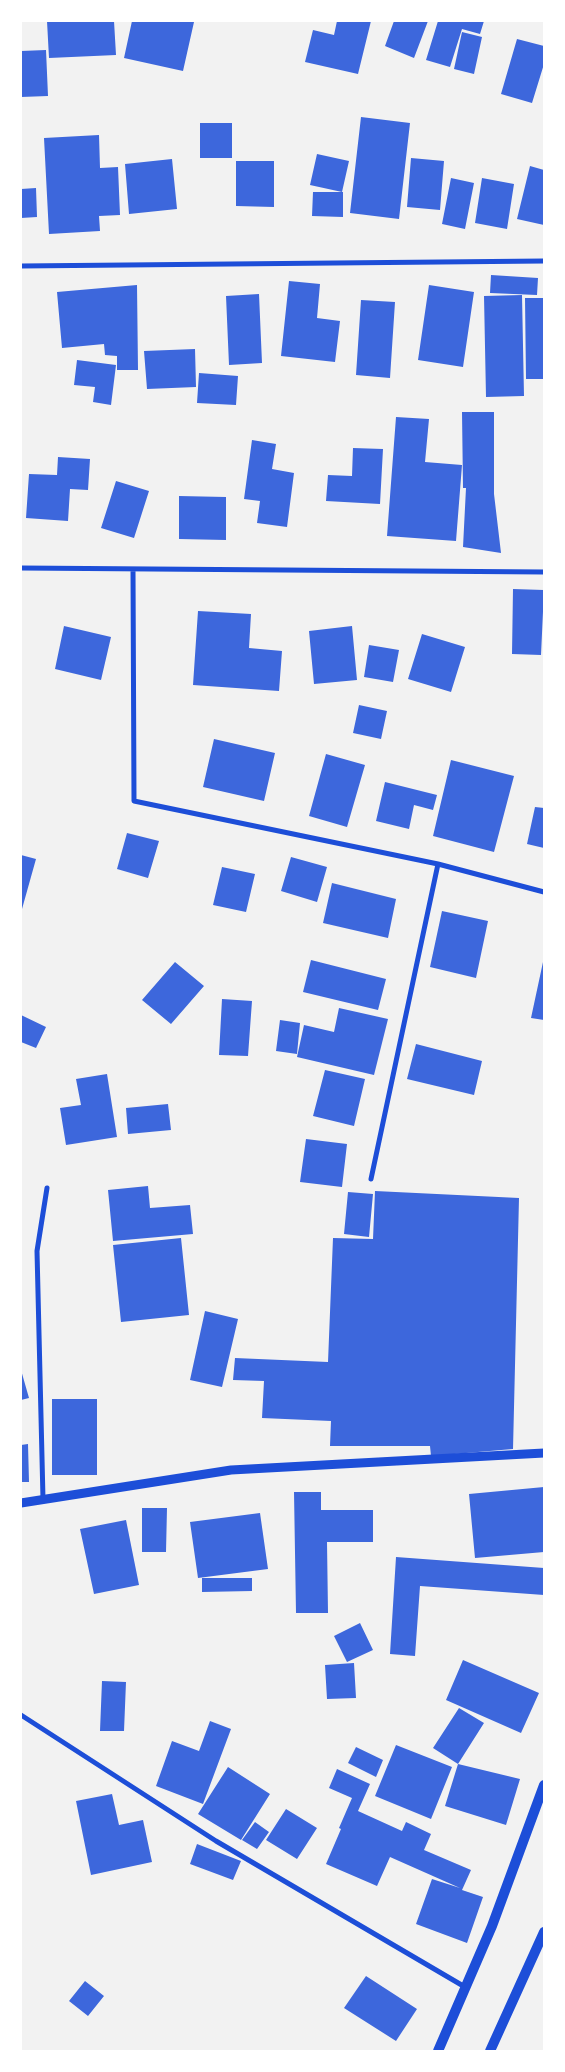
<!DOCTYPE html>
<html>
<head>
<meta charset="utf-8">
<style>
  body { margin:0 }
  #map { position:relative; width:565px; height:2072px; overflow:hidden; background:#f2f2f2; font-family:"IBM Plex Serif",serif }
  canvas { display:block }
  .frame { position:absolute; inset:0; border:22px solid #fff; pointer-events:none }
</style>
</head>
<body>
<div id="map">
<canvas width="565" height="2072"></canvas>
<div class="frame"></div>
</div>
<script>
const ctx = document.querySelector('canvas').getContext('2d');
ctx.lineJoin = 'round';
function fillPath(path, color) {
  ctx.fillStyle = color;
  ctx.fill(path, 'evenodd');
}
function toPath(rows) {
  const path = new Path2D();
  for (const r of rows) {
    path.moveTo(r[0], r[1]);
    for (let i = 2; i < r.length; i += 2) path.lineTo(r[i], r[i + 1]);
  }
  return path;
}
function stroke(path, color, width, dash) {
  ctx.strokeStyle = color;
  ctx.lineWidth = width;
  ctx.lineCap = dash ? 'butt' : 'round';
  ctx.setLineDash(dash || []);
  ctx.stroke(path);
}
fillPath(toPath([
  [47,21,114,21,116,55,49,58],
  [132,21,194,22,183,71,124,58],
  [337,21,371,21,358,74,305,62,313,30,334,35],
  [394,21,428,21,414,58,385,46],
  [438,21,484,21,480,34,462,29,450,67,426,60],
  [462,32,482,37,474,74,454,69],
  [517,39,544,46,544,64,532,103,501,94],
  [46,50,48,96,21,97,21,51],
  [361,117,410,123,399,219,350,213],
  [200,123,232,123,232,158,200,158],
  [99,135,100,168,118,167,120,215,99,216,100,231,49,234,44,138],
  [317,154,349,161,342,192,310,185],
  [411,158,444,161,440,210,407,207],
  [172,159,177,209,129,214,125,164],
  [236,161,274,161,274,207,236,206],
  [530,166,544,170,544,225,517,219],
  [451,178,474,183,465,229,442,224],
  [482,178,514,184,507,229,475,223],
  [36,188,37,217,21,218,21,189],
  [313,192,343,192,343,217,312,216],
  [491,275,538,278,537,295,490,293],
  [289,281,320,284,317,318,340,321,335,362,281,356],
  [137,285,138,370,117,370,117,356,105,355,104,344,62,348,57,292],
  [429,285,474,292,463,367,418,360],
  [259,294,262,363,229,365,226,296],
  [522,295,524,396,486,397,484,296],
  [525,298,544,298,544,379,526,379],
  [361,300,395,302,390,378,356,375],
  [195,349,196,387,147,389,144,351],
  [77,360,116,365,111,405,93,402,95,387,74,385],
  [199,373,238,376,236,405,197,403],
  [462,412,494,412,494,494,501,553,463,547,466,488,463,488],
  [396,417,429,419,425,462,462,465,456,541,387,536],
  [252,440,276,444,272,469,294,473,287,527,257,523,260,501,244,499],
  [353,448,383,449,380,504,326,501,328,475,352,476],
  [58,457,90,459,88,490,70,489,68,521,26,518,29,474,57,475],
  [116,481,149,491,134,538,101,528],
  [179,496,226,497,226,540,179,539],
  [513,589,544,590,541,655,512,654],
  [198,611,251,614,249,648,282,651,279,691,193,685],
  [64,626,111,637,101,680,55,669],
  [352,626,357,680,314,684,309,631],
  [422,634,465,647,451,692,408,679],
  [369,645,399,650,393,682,364,677],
  [359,705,387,711,381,739,353,733],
  [214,739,275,753,264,801,203,787],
  [326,754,365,765,347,827,309,816],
  [451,760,514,776,494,852,433,836],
  [385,782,437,795,433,810,414,805,409,829,376,821],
  [535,807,544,808,544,848,527,844],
  [127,833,159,841,148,878,117,869],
  [21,855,36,859,22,909,21,909],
  [291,857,327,867,317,902,281,891],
  [222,867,255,874,246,912,213,905],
  [332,883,396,899,388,938,323,923],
  [442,911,488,921,476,978,430,967],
  [311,960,386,979,378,1010,303,992],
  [175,962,204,986,171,1024,142,1000],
  [543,962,544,962,544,1020,531,1018],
  [222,999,252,1001,248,1056,219,1055],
  [339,1008,388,1019,374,1075,297,1057,304,1025,334,1032],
  [21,1015,46,1027,36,1048,21,1042],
  [280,1020,300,1023,297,1054,276,1051],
  [416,1044,482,1061,474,1095,407,1079],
  [325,1070,365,1079,354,1126,313,1116],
  [107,1074,117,1137,66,1145,60,1108,81,1105,76,1079],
  [168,1104,171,1130,128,1134,126,1108],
  [306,1139,347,1144,342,1187,300,1182],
  [148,1186,150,1208,190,1205,193,1234,113,1241,108,1190],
  [375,1191,519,1198,513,1449,431,1456,430,1446,330,1446,331,1421,262,1418,264,1381,233,1380,235,1358,328,1362,333,1238,373,1239],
  [348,1192,373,1194,369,1237,344,1234],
  [181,1238,189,1315,121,1322,113,1245],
  [205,1311,238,1319,222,1387,190,1380],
  [21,1370,29,1398,21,1400],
  [52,1399,97,1399,97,1475,52,1475],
  [28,1444,29,1482,21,1482,21,1445],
  [544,1487,544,1552,475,1558,469,1494],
  [294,1492,321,1492,321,1510,373,1510,373,1542,327,1542,328,1613,296,1613],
  [142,1508,167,1508,166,1552,142,1552],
  [260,1513,268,1569,198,1578,190,1522],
  [126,1520,139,1585,94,1594,80,1529],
  [396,1557,544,1568,544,1595,420,1586,415,1656,390,1654],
  [202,1578,252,1578,252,1591,202,1592],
  [360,1623,373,1650,347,1662,334,1636],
  [463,1660,539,1693,521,1733,446,1700],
  [354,1663,356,1698,327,1699,325,1665],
  [102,1681,126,1682,124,1731,100,1731],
  [459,1708,484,1723,458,1764,520,1779,506,1825,445,1806,458,1764,433,1748],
  [210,1721,231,1729,203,1804,156,1786,172,1741,199,1751],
  [396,1745,452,1767,431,1819,375,1796],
  [356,1747,383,1760,376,1777,348,1763],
  [228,1767,270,1794,241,1840,198,1814],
  [337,1769,370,1784,358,1811,402,1831,406,1822,431,1834,424,1850,471,1870,462,1890,483,1897,467,1943,416,1924,432,1879,460,1888,390,1857,377,1886,326,1864,341,1829,339,1828,352,1798,329,1788],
  [112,1794,119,1825,143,1820,152,1862,91,1875,76,1801],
  [286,1809,317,1828,297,1859,266,1840],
  [255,1822,269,1832,257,1849,242,1840],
  [197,1844,241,1861,233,1880,190,1864],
  [366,1976,417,2009,396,2041,344,2008],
  [85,1981,104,1996,88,2016,69,2001]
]), '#3d67dc');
stroke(toPath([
  [21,266,544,261],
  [21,568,544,572],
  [133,569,134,801,438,864,544,892],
  [371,1179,438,864],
  [43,1499,37,1251,47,1188],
  [21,1715,216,1841,465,1987]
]), '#1d4ed8', 5);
stroke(toPath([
  [21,1503,231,1470,544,1453]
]), '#1d4ed8', 9);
stroke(toPath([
  [438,2051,492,1926,544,1785],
  [490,2051,544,1932]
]), '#1d4ed8', 10);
</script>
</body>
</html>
